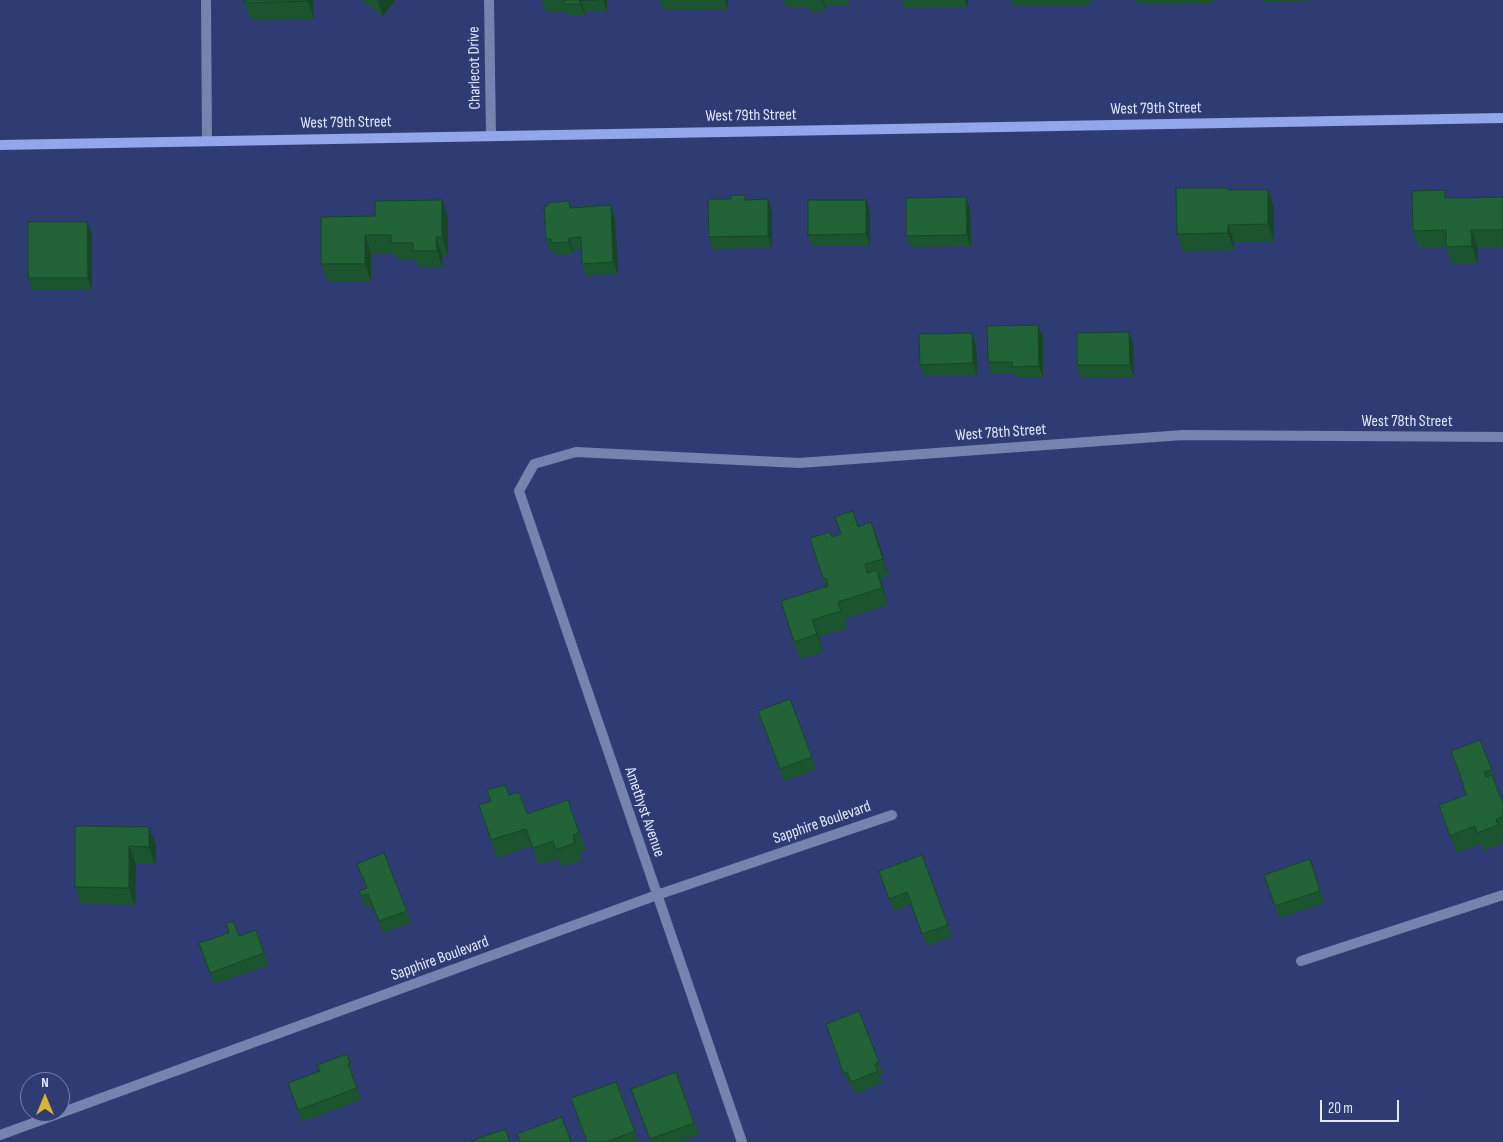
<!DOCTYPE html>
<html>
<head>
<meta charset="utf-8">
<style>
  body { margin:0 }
  #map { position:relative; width:1503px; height:1142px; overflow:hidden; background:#2f3c73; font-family:"Sofia Sans Condensed",sans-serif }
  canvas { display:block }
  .north { position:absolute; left:20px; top:1072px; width:50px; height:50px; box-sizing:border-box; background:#2f3c73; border:1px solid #7781aa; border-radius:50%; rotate:0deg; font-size:14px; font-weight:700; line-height:20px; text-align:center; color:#e2e8fd }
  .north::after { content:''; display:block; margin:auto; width:18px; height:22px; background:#d9b334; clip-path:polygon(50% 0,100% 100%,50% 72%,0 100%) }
  .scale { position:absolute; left:1320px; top:1100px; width:79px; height:22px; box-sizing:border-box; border:2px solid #e2e8fd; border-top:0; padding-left:6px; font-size:15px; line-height:18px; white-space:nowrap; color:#e2e8fd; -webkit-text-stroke:4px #2f3c73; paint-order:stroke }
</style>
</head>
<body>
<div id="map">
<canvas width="1503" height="1142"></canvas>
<div class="north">N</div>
<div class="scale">20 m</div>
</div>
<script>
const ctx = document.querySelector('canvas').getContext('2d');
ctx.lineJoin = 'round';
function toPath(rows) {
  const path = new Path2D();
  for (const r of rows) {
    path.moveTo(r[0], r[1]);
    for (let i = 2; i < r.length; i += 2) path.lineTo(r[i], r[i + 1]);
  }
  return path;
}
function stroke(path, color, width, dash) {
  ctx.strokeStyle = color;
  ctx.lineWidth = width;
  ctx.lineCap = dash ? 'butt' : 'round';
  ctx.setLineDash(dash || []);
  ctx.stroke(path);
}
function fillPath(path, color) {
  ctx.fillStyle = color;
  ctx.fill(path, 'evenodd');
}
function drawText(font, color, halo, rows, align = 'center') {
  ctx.font = font + ' "Sofia Sans Condensed",sans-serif';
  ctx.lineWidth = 5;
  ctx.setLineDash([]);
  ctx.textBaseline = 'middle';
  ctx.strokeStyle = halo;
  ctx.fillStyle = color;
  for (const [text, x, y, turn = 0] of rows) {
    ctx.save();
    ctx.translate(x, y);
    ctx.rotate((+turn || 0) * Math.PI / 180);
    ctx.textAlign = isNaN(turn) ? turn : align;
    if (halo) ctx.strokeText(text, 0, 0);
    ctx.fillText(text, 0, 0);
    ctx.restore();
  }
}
stroke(toPath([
  [206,0,207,141]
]), '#7583af', 10);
stroke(toPath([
  [489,0,491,136],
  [1301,961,1503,895],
  [0,1135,657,895,892,815],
  [742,1142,519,491,534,464,576,452,799,463,1183,435,1503,437]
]), '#7583af', 10);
stroke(toPath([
  [0,145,1503,118]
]), '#92a6ec', 10);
fillPath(toPath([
  [245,0,313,0,314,19,251,20,245,3],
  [362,0,395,0,383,16],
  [542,0,607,0,607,12,585,12,585,16,569,16,567,12,546,12],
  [660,0,728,0,728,9,663,9],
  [784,0,849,0,849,6,825,6,826,11,811,12,809,7,787,7],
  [902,0,968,0,968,7,904,8],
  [1011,0,1090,0,1090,5,1013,5],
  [1136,0,1213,0,1213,3,1138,4],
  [1262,0,1324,0,1263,2],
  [1229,190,1268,190,1274,207,1274,242,1234,242,1234,250,1183,251,1177,234],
  [1503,197,1503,247,1478,248,1478,264,1452,264,1447,248,1419,248,1413,231,1448,198],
  [747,200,772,211,772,248,713,249,709,237],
  [569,201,571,207,611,205,615,217,618,274,586,275,582,264,581,249,573,250,573,254,556,255,555,251,550,251,546,239,547,206],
  [970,209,971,246,911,247,906,236],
  [870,211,870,246,812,246,808,235],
  [321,217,448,218,448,255,442,255,443,268,419,268,416,260,398,260,395,253,371,253,371,281,328,281,321,264],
  [87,222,92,234,92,290,32,290,28,278],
  [972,333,976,345,977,375,924,376,920,365],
  [1043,337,1043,378,1017,378,1015,374,992,374,988,362],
  [1133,344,1134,377,1081,377,1077,365],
  [853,511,858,527,878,540,889,576,880,579,888,605,845,619,847,628,819,637,823,652,800,659,794,642,826,587,823,579,832,537,841,534],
  [790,699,816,769,784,781,758,711],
  [1480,740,1498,787,1497,787,1503,803,1503,836,1502,836,1503,843,1484,851,1481,843,1457,853,1439,805,1466,795,1464,786],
  [509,795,527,814,568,800,586,850,579,852,582,860,562,867,559,858,539,865,532,846,497,858,479,805],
  [149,827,156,845,155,864,136,864,135,905,81,904,75,887],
  [922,855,952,936,927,946,911,904,894,911,879,871],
  [1310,859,1325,903,1279,918,1275,906],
  [359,891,407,911,411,922,383,933,372,906,366,908],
  [256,930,269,965,214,984,199,943,239,936],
  [859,1011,883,1074,879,1075,882,1083,855,1094,852,1084,849,1085,826,1024],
  [347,1054,354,1074,352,1075,361,1100,302,1122,288,1083,320,1071],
  [676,1072,699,1134,678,1142,651,1142,631,1089],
  [616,1082,638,1142,587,1142]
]), '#1c542f');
fillPath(toPath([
  [308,0,313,0,314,19,308,1],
  [377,0,395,0,383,16],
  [580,0,585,12,585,16,580,4],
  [603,0,607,0,607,12],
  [725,0,728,0,728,9],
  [822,0,823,0,825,6,826,11],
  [965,0,968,0,968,7],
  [1268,190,1274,207,1274,242,1268,224],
  [966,197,970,209,971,246,967,235],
  [768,199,772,211,772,248,768,236],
  [442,200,448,218,448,255,442,237],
  [866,200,870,211,870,246,866,234],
  [611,205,615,217,618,274,613,262],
  [87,222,92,234,92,290,88,278],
  [1228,225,1234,242,1234,250,1228,233],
  [1471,230,1478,248,1478,264,1472,246],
  [365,235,371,253,371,281,365,264],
  [436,237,442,255,443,268,437,251],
  [569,238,573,250,573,254,569,242],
  [1038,325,1043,337,1043,378,1039,366],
  [1129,332,1133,344,1134,377,1130,365],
  [972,333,976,345,977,375,973,363],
  [871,522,878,540,889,576,883,559],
  [877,570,883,587,888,605,882,588],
  [812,620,819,637,823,652,817,634],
  [149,827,156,845,155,864,149,847],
  [129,846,136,864,135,905,129,888]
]), '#174526');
const building = toPath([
  [245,0,308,0,308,1,245,3,245,0],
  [564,0,598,0,580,0,580,4,564,4,564,0],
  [1176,188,1228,188,1228,190,1268,190,1268,224,1228,225,1228,233,1177,234,1176,188],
  [1445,190,1445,198,1503,197,1503,230,1471,230,1472,246,1446,247,1446,230,1413,231,1412,191,1445,190],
  [731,195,745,195,745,200,768,199,768,236,709,237,708,199,731,199,731,195],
  [966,197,967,235,906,236,906,198,966,197],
  [442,200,442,237,436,237,437,251,413,251,413,243,391,243,391,235,365,235,365,264,321,264,321,217,375,216,375,201,442,200],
  [808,200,866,200,866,234,808,235,808,200],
  [569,201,570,208,611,205,613,262,582,264,581,237,569,238,569,242,552,243,551,239,546,239,544,206,547,206,547,203,569,201],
  [28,222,87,222,88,278,28,278,28,222],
  [1038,325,1039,366,1012,367,1012,362,988,362,987,326,1038,325],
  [1129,332,1130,365,1077,365,1077,333,1129,332],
  [972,333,973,363,920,365,919,334,972,333],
  [853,511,858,527,871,522,883,559,865,564,867,573,877,570,882,588,838,602,841,611,812,620,817,634,794,642,781,601,828,586,826,578,823,579,810,538,830,532,832,537,841,534,835,517,853,511],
  [790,699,812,757,780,769,758,711,790,699],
  [1480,740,1492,770,1484,772,1486,777,1492,775,1503,803,1503,816,1496,819,1498,825,1477,833,1475,826,1450,836,1439,805,1466,795,1463,787,1464,786,1451,751,1480,740],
  [505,785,509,795,519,792,527,814,568,800,579,833,573,835,575,843,556,850,553,841,533,848,526,829,491,840,479,805,491,801,487,790,505,785],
  [75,826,149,827,149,847,129,846,129,888,75,887,75,826],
  [384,853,407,911,379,921,368,894,361,896,359,891,367,888,357,864,384,853],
  [922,855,948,925,922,934,907,892,889,899,879,871,922,855],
  [1310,859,1320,891,1275,906,1264,875,1310,859],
  [233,921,239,936,256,930,264,953,210,973,199,943,229,933,226,923,233,921],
  [859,1011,879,1062,875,1064,878,1071,851,1082,847,1072,844,1074,826,1024,859,1011],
  [347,1054,350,1063,348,1064,357,1088,298,1110,288,1083,320,1071,317,1065,347,1054],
  [676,1072,694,1123,650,1139,631,1089,676,1072],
  [616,1082,635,1131,606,1142,587,1142,571,1098,616,1082],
  [562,1117,571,1142,520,1142,517,1134,562,1117],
  [505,1129,510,1142,469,1142,505,1129]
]);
fillPath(building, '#216237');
stroke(building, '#174526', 1);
drawText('16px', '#e2e8fd', '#2f3c73', [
  ["Charlecot Drive",475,68,-91],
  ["West 79th Street",1156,109,-1],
  ["West 79th Street",751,116,-1],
  ["West 79th Street",346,123,-1],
  ["West 78th Street",1407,422],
  ["West 78th Street",1001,433,-4],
  ["Amethyst Avenue",644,812,71],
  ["Sapphire Boulevard",822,823,-19],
  ["Sapphire Boulevard",440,959,-20]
]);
</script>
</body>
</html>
